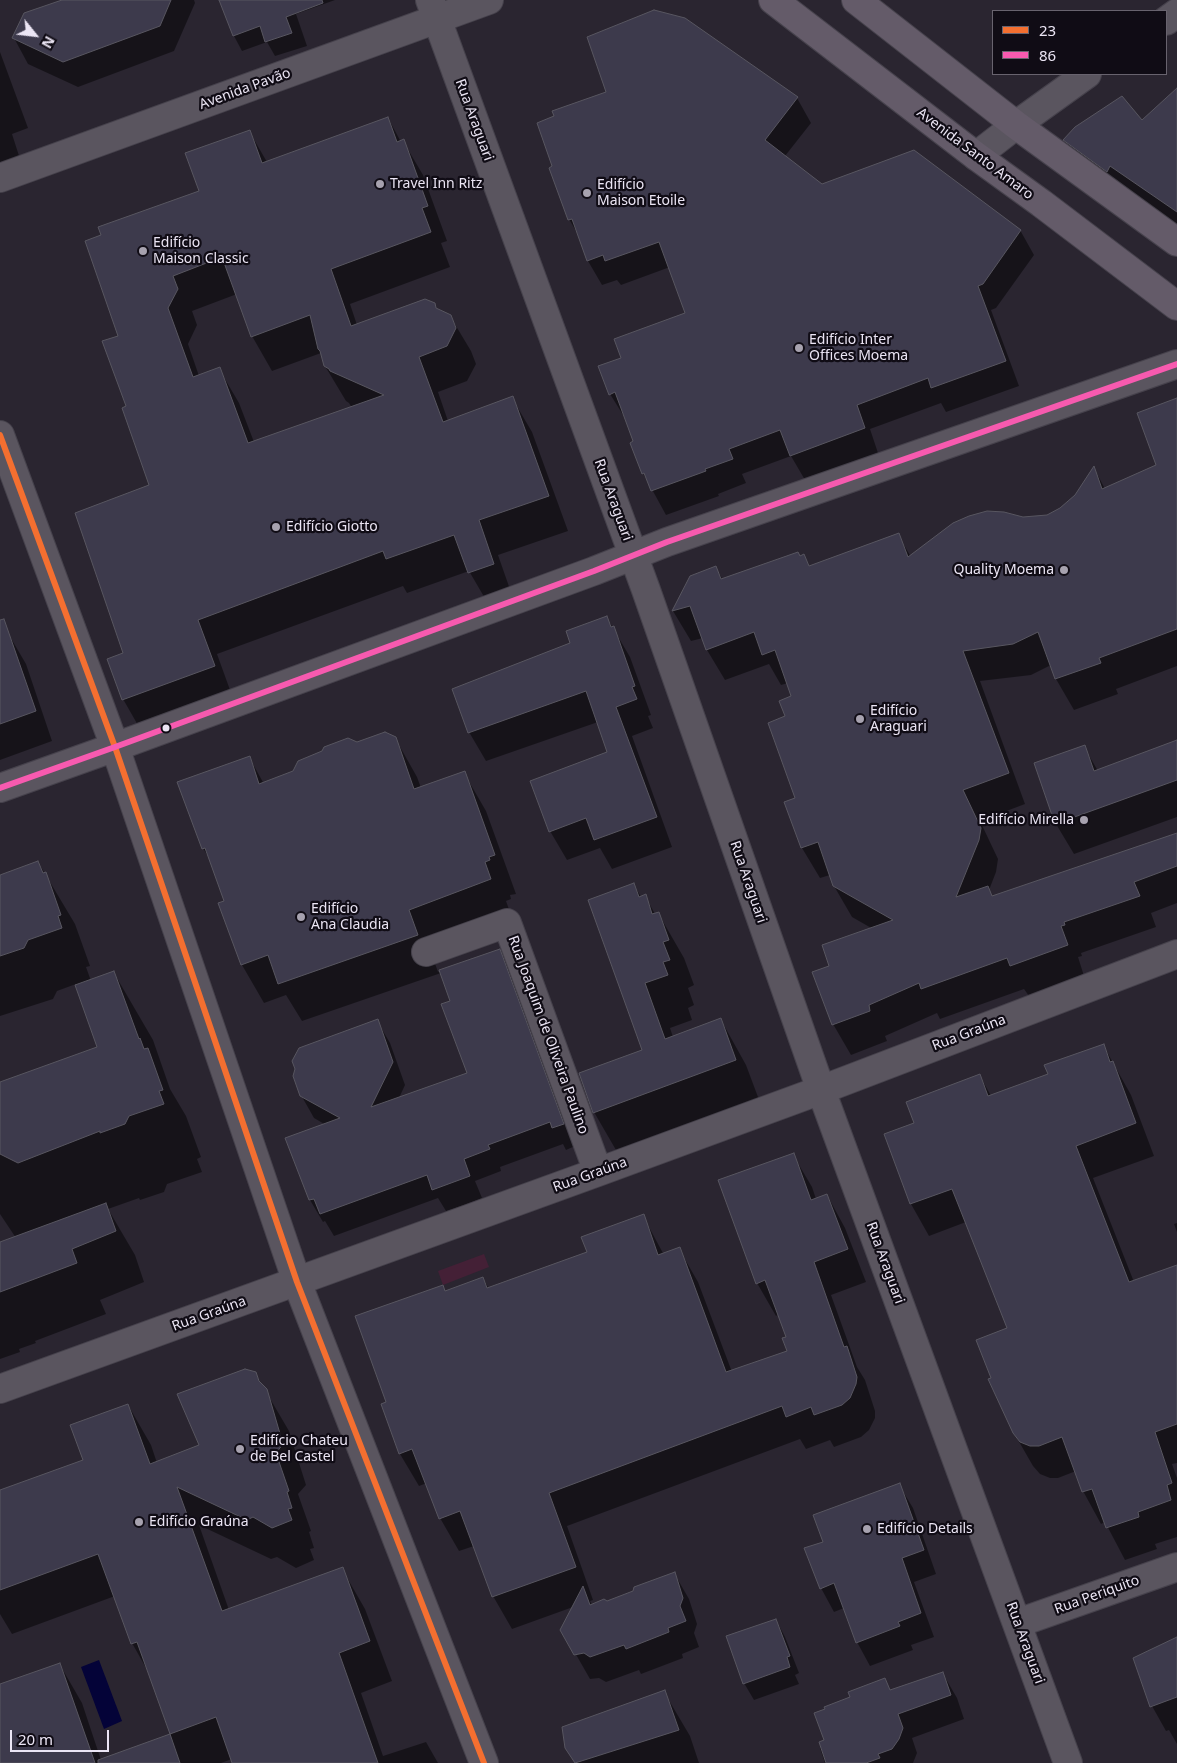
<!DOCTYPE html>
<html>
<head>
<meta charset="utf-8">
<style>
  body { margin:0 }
  #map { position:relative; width:1177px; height:1763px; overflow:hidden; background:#2a2530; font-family:"Noto Sans",sans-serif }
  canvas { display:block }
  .legend { position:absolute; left:992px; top:10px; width:175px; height:65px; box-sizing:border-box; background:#100c15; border:1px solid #68636e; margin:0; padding:6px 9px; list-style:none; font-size:15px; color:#ebe5f4 }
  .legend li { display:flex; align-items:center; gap:10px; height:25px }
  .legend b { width:25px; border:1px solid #68636e }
  .north { position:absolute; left:10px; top:10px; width:50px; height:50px; -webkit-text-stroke:4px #100c15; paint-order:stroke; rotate:119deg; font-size:14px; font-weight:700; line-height:20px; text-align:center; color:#ebe5f4 }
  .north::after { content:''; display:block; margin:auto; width:18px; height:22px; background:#ebe5f4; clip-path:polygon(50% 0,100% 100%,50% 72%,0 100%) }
  .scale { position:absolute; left:10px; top:1730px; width:99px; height:22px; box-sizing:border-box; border:2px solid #ebe5f4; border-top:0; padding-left:6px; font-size:15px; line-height:18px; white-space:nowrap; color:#ebe5f4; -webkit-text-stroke:4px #100c15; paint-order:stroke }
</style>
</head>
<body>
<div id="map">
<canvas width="1177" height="1763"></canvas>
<ul class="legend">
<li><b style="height:6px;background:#f46f30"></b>23</li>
<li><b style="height:6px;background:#f75aaf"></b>86</li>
</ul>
<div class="north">N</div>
<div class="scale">20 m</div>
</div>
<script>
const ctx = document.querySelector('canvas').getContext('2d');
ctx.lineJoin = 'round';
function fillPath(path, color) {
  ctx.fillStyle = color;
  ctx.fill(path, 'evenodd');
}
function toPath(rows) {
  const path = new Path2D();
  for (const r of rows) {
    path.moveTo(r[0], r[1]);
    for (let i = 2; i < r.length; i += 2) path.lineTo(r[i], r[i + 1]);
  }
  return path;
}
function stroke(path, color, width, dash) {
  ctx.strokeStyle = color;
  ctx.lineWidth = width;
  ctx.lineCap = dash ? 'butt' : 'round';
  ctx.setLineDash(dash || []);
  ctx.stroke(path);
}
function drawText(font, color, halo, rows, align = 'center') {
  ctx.font = font + ' "Noto Sans",sans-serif';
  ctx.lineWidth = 4.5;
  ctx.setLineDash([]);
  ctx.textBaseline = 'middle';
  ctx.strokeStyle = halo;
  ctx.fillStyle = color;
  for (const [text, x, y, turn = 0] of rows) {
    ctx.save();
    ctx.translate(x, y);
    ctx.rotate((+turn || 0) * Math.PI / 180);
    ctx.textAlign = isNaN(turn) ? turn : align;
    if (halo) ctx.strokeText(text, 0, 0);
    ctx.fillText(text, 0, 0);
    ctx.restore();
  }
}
fillPath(toPath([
  [484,1254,489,1267,443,1285,438,1271]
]), '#442036');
fillPath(toPath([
  [99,1660,122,1721,104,1729,81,1667]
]), '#040338');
fillPath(toPath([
  [66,0,194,0,195,3,174,51,78,87,28,64,14,38],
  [221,0,335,0,296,14,307,46,275,56,267,42,242,51,234,36],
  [0,52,28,128,12,134,21,162,0,182],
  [1177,90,1177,225,1078,163,1064,140,1142,122],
  [797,98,811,123,785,156,822,185,1020,230,1034,255,996,308,991,310,1019,386,946,412,941,403,870,429,878,453,805,480,791,456,742,474,746,483,718,494,719,496,666,515,643,473,635,442,625,418,610,394,623,358,687,314,670,267,621,285,617,280,602,285,588,261,580,238,569,219],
  [388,118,401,142,403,141,423,175,447,241,441,243,450,267,350,304,357,325,437,310,450,316,471,351,476,364,467,381,438,392,448,421,512,398,532,432,568,531,498,555,513,598,490,607,469,571,407,593,403,586,217,654,234,701,143,734,123,699,150,486,127,407,120,336,200,192,249,131,267,162],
  [237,294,252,336,272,371,321,353,325,366,346,401,349,403,352,408,254,442,239,403,219,369,199,376,188,344,197,325,192,311],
  [1177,399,1177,666,1116,689,1118,694,1074,710,1056,679,1051,665,1031,675,980,681,1025,804,980,821,998,859,996,872,989,890,993,897,1177,834,1177,903,1151,913,1156,927,1081,953,1082,956,1078,957,1084,976,1029,996,1024,989,940,1019,937,1013,885,1036,887,1041,851,1055,833,1024,831,967,873,929,852,917,834,886,830,875,820,878,802,848,785,803,797,799,786,717,793,697,788,683,781,685,769,664,725,680,707,650,703,638,691,641,673,611,716,568,723,580,804,555,810,567,898,535,911,557,1023,518,1047,516,1061,509,1076,495,1094,468,1105,489,1158,465],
  [607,618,630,657,651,715,648,716,653,728,632,736,672,847,612,869,600,848,567,860,550,831,608,753,598,722,486,761,469,732,572,644],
  [9,635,26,664,52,741,0,760,0,638],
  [395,738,417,777,421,788,464,773,486,811,516,894,510,895,511,899,506,901,512,918,430,949,438,972,499,950,512,972,575,1146,566,1150,563,1144,500,1167,501,1171,475,1181,482,1198,464,1205,446,1211,438,1198,334,1236,325,1221,323,1222,310,1200,326,1125,314,1118,301,1095,377,1021,390,1043,405,1085,399,1098,469,1073,452,1002,441,973,302,1021,286,995,264,1003,242,965,219,904,226,902,212,863,203,848,249,757,264,784,357,743],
  [1177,742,1177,817,1074,854,1056,824,1035,764,1084,747,1098,771],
  [38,862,75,924,90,966,86,967,91,981,114,973,153,1040,170,1089,186,1116,201,1157,197,1159,202,1172,167,1184,164,1192,140,1200,139,1198,108,1209,135,1255,144,1282,100,1300,106,1314,35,1341,36,1343,19,1349,20,1352,0,1359,0,1243,16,1238,0,1214,0,1083,99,1048,76,984,57,991,53,999,0,1016,0,874,3,875],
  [634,885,641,897,645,896,655,914,658,913,684,958,694,985,688,988,694,1005,688,1008,692,1020,670,1028,673,1037,721,1020,746,1065,761,1105,620,1157,594,1112,644,1051],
  [1103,1045,1131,1095,1154,1156,1093,1178,1134,1282,1177,1266,1177,1463,1172,1464,1177,1478,1177,1537,1155,1544,1157,1549,1125,1560,1105,1522,1101,1524,1083,1491,1076,1471,1058,1478,1050,1478,1040,1474,1033,1466,1014,1433,993,1379,1008,1329,966,1222,929,1236,911,1204,886,1134,915,1124,980,1076,991,1096,1049,1075],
  [793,1155,812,1187,816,1199,827,1195,845,1228,866,1282,831,1295,857,1367,865,1380,875,1411,875,1418,869,1430,861,1437,834,1447,830,1440,806,1449,800,1439,567,1526,593,1600,590,1601,592,1605,607,1603,674,1573,689,1599,697,1624,694,1633,699,1647,682,1654,683,1658,641,1674,639,1670,606,1682,599,1678,590,1679,562,1630,573,1607,512,1629,493,1596,474,1546,459,1551,440,1518,427,1483,419,1486,400,1454,382,1404,388,1403,445,1292,483,1278,489,1289,589,1253,643,1216,664,1255,679,1249,698,1282,732,1372,788,1352,788,1337,779,1314,776,1316,757,1283],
  [1177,1223,1177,1232,1174,1224],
  [255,1373,289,1431,306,1485,298,1494,311,1531,309,1532,314,1548,310,1549,314,1560,296,1568,277,1557,271,1559,199,1525,229,1610,342,1569,365,1609,392,1681,361,1693,383,1756,426,1742,438,1763,233,1763,232,1759,221,1763,0,1763,0,1685,60,1665,82,1703,101,1760,171,1734,150,1675,132,1643,115,1596,12,1634,0,1614,0,1492,84,1461,128,1405,151,1445,157,1463,200,1446],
  [899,1485,913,1508,936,1574,914,1582,934,1637,911,1645,913,1650,870,1666,857,1642,844,1608,834,1612,821,1588],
  [776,1620,785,1637,799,1673,795,1675,799,1684,754,1700,744,1683],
  [1177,1642,1177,1744,1169,1730,1166,1731,1152,1706],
  [943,1674,957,1698,964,1719,912,1738,917,1753,913,1763,825,1763,820,1748,822,1747,851,1698,884,1679,891,1691],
  [664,1692,690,1736,699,1763,576,1763,565,1744]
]), '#0007');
const building = toPath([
  [62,0,171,0,160,26,63,62,12,38,24,13,62,0],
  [219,0,322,0,323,3,286,17,292,33,265,42,260,26,233,36,219,0],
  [654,10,685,18,798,97,765,140,822,184,914,150,1021,230,983,284,978,286,1006,361,931,388,928,378,857,405,865,428,790,456,780,430,729,449,733,459,705,469,706,471,651,491,644,473,642,474,630,443,633,441,615,392,609,395,598,366,621,358,614,339,685,313,659,242,605,261,603,255,587,261,572,219,568,220,549,168,552,166,537,123,554,116,552,111,606,92,587,37,654,10],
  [1177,88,1177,212,1110,166,1107,172,1063,140,1075,127,1122,96,1142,120,1177,88],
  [388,117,397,142,404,139,428,206,422,208,431,232,331,269,351,326,425,299,435,303,436,308,451,315,456,328,447,346,419,357,443,422,513,396,549,496,479,520,494,564,468,573,454,535,386,559,383,551,198,620,215,666,122,700,107,659,123,653,75,513,149,485,122,408,126,406,102,341,118,336,85,241,101,235,98,227,199,191,185,153,250,130,262,163,388,117],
  [222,257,251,337,310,315,318,349,320,351,324,366,329,369,330,371,384,395,248,443,220,367,193,377,168,308,178,289,173,276,222,257],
  [1177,398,1177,629,1099,658,1101,663,1055,679,1038,632,1013,644,963,651,1009,773,963,790,981,828,979,840,956,897,988,886,992,896,1177,833,1177,866,1134,882,1140,896,1064,922,1065,925,1061,926,1068,945,1010,966,1007,958,921,989,919,983,869,1005,870,1011,832,1025,812,972,829,966,822,945,893,920,833,886,818,842,801,848,784,802,795,798,768,723,785,716,779,701,791,696,775,650,762,655,754,632,706,650,690,606,672,611,690,576,716,566,721,579,798,552,800,556,804,554,809,566,899,533,908,557,953,523,969,516,987,511,1004,512,1023,517,1047,515,1060,508,1075,495,1094,466,1102,489,1156,465,1137,413,1177,398],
  [607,616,611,627,614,626,635,686,632,687,637,699,616,707,657,817,594,840,586,818,549,832,530,781,607,752,586,691,468,733,452,689,570,643,566,631,607,616],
  [4,619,36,711,0,724,0,620,4,619],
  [385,732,396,737,414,789,465,771,495,855,489,857,490,860,485,862,491,879,409,910,418,935,278,984,268,955,241,965,218,903,224,901,205,848,202,849,177,782,250,756,259,784,293,771,298,761,322,751,324,747,348,738,357,742,385,732],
  [1177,740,1177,780,1055,824,1034,763,1085,745,1094,771,1177,740],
  [38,861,43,873,46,872,61,915,58,916,62,928,28,940,24,948,0,956,0,875,38,861],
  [634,883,639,897,646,894,652,914,659,912,669,940,663,942,670,960,663,962,668,975,645,983,665,1039,721,1018,736,1060,593,1113,579,1073,642,1050,588,900,634,883],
  [500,949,564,1124,552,1128,550,1122,488,1145,490,1149,464,1159,470,1176,432,1190,427,1175,320,1214,314,1199,309,1200,285,1138,340,1118,300,1096,293,1076,295,1069,292,1061,299,1048,378,1019,393,1062,371,1107,467,1073,441,1004,450,1001,439,970,500,949],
  [114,971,139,1039,140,1038,144,1049,148,1048,163,1090,159,1091,164,1104,129,1116,125,1124,100,1133,100,1131,18,1163,0,1154,0,1082,97,1047,75,985,114,971],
  [1104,1044,1110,1062,1113,1061,1136,1123,1076,1146,1129,1282,1177,1265,1177,1424,1155,1432,1172,1483,1167,1485,1171,1500,1138,1512,1139,1517,1106,1528,1092,1489,1082,1492,1062,1437,1039,1446,1030,1446,1020,1442,1013,1433,988,1379,991,1378,976,1340,1007,1328,952,1189,910,1204,884,1134,914,1123,906,1102,980,1074,988,1096,1048,1074,1044,1065,1104,1044],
  [794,1153,811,1200,827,1194,848,1249,814,1262,844,1347,847,1346,857,1377,856,1384,850,1398,842,1405,814,1415,811,1407,786,1417,782,1406,549,1493,576,1567,492,1597,460,1511,439,1519,412,1449,399,1454,381,1404,386,1402,355,1316,443,1285,445,1291,483,1277,487,1288,587,1252,581,1237,644,1214,658,1255,680,1247,726,1372,787,1351,782,1338,786,1337,765,1280,756,1284,718,1180,794,1153],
  [106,1203,116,1231,72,1249,77,1263,0,1292,0,1242,106,1203],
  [245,1369,256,1372,259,1381,267,1389,283,1444,276,1453,289,1491,287,1492,292,1508,288,1509,292,1520,272,1528,253,1517,247,1520,177,1487,222,1611,343,1567,370,1641,339,1653,378,1763,232,1763,216,1717,170,1734,137,1642,131,1644,98,1554,0,1590,0,1490,83,1460,70,1425,128,1404,150,1464,199,1445,177,1394,245,1369],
  [900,1483,924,1550,902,1558,921,1613,898,1622,900,1626,856,1643,834,1583,820,1589,804,1548,823,1542,813,1515,900,1483],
  [675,1572,683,1598,680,1606,686,1621,668,1628,669,1632,626,1649,624,1645,590,1657,584,1653,574,1655,560,1630,583,1586,590,1605,604,1599,607,1601,633,1591,634,1587,675,1572],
  [776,1619,790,1656,787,1657,790,1667,743,1684,726,1636,776,1619],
  [1177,1637,1177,1697,1150,1707,1133,1658,1177,1637],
  [60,1663,95,1763,0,1763,0,1684,60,1663],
  [943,1672,951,1695,898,1714,903,1728,899,1739,892,1749,878,1754,880,1758,866,1763,826,1763,819,1742,824,1740,814,1713,825,1709,824,1707,850,1697,848,1692,885,1678,890,1690,943,1672],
  [665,1690,679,1730,575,1763,565,1748,562,1727,665,1690],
  [170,1734,180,1763,98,1763,98,1760,170,1734]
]);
fillPath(building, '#3d3a4c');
stroke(building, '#585660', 1);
const street = toPath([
  [430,0,646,590,821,1090,1068,1763],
  [1166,21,1177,13],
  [976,156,1016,125,1087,74],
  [0,178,489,0],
  [0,435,115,747,297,1282,484,1763],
  [0,788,115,747,594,571,667,542,1177,364],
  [426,952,507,923,598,1172],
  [0,1389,598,1172,821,1090,1177,954],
  [1018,1623,1177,1567]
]);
const primary = toPath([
  [773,0,976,156,1041,203,1177,306],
  [856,0,1016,125,1177,242]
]);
stroke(street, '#46424c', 30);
stroke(primary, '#46424c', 30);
stroke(street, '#5a555f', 28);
stroke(primary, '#645b69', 28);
stroke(toPath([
  [0,435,115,747,297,1282,484,1763]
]), '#f46f30', 6);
stroke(toPath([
  [0,788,115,747,594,571,667,542,1177,364]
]), '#f75aaf', 6);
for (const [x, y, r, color] of [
  [380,184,5,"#a7a2af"],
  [587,193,5,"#a7a2af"],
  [143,251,5,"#a7a2af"],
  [799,348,5,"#a7a2af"],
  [276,527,5,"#a7a2af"],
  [1064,570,5,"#a7a2af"],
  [860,719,5,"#a7a2af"],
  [166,728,4.5,"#ebe5f4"],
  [1084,820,5,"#a7a2af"],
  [301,917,5,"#a7a2af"],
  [240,1449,5,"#a7a2af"],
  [139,1522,5,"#a7a2af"],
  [867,1529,5,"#a7a2af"]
]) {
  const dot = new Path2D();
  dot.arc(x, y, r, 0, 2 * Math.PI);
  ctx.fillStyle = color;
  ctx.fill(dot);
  stroke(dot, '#100c15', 2);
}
drawText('14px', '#ebe5f4', '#100c15', [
  ["Avenida Pavão",245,89,-20],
  ["Rua Araguari",474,120,70],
  ["Avenida Santo Amaro",975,154,37],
  ["Rua Araguari",613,500,70],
  ["Rua Araguari",748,882,71],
  ["Rua Graúna",969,1033,-21],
  ["Rua Joaquim de Oliveira Paulino",548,1035,70],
  ["Rua Graúna",590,1175,-20],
  ["Rua Araguari",885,1263,70],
  ["Rua Graúna",209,1314,-20],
  ["Rua Periquito",1097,1595,-20],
  ["Rua Araguari",1025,1643,70]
]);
drawText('14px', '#ebe5f4', '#100c15', [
  ["Travel Inn Ritz",390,184],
  ["Edifício",597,185],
  ["Maison Etoile",597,201],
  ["Edifício",153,243],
  ["Maison Classic",153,259],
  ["Edifício Inter",809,340],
  ["Offices Moema",809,356],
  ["Edifício Giotto",286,527],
  ["Quality Moema",1054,570,"right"],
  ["Edifício",870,711],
  ["Araguari",870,727],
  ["Edifício Mirella",1074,820,"right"],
  ["Edifício",311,909],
  ["Ana Claudia",311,925],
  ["Edifício Chateu",250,1441],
  ["de Bel Castel",250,1457],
  ["Edifício Graúna",149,1522],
  ["Edifício Details",877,1529]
], 'left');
</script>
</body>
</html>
